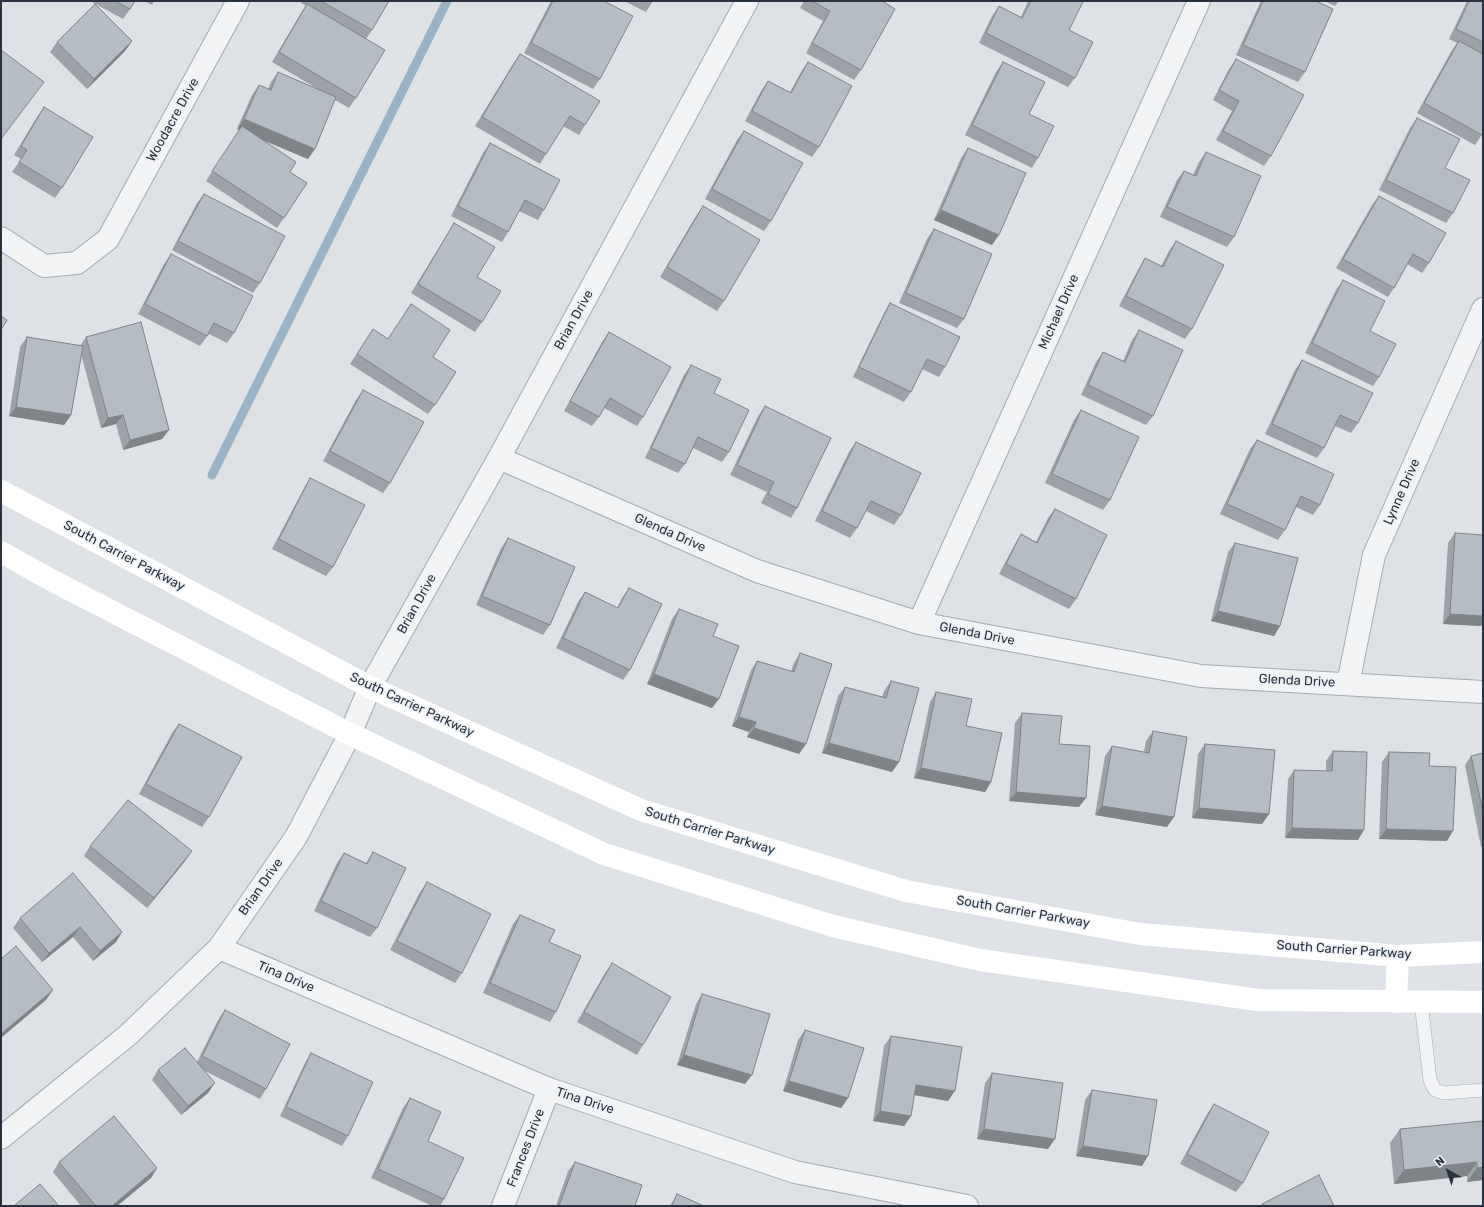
<!DOCTYPE html>
<html>
<head>
<meta charset="utf-8">
<style>
  body { margin:0 }
  #map { position:relative; width:1484px; height:1207px; overflow:hidden; background:#dee2e7; font-family:Rubik,sans-serif }
  canvas { display:block }
  .frame { position:absolute; inset:0; border:2px solid #28313d; pointer-events:none }
  .north { position:absolute; left:1428px; top:1151px; width:40px; height:40px; -webkit-text-stroke:3px #edf1f5; paint-order:stroke; rotate:320deg; font-size:11px; font-weight:700; line-height:16px; text-align:center; color:#28313d }
  .north::after { content:''; display:block; margin:auto; width:14px; height:18px; background:#28313d; clip-path:polygon(50% 0,100% 100%,50% 72%,0 100%) }
</style>
</head>
<body>
<div id="map">
<canvas width="1484" height="1207"></canvas>
<div class="frame"></div>
<div class="north">N</div>
</div>
<script>
const ctx = document.querySelector('canvas').getContext('2d');
ctx.lineJoin = 'round';
function toPath(rows) {
  const path = new Path2D();
  for (const r of rows) {
    path.moveTo(r[0], r[1]);
    for (let i = 2; i < r.length; i += 2) path.lineTo(r[i], r[i + 1]);
  }
  return path;
}
function stroke(path, color, width, dash) {
  ctx.strokeStyle = color;
  ctx.lineWidth = width;
  ctx.lineCap = dash ? 'butt' : 'round';
  ctx.setLineDash(dash || []);
  ctx.stroke(path);
}
function fillPath(path, color) {
  ctx.fillStyle = color;
  ctx.fill(path, 'evenodd');
}
function drawText(font, color, halo, rows, align = 'center') {
  ctx.font = font + ' Rubik,sans-serif';
  ctx.lineWidth = 3;
  ctx.setLineDash([]);
  ctx.textBaseline = 'middle';
  ctx.strokeStyle = halo;
  ctx.fillStyle = color;
  for (const [text, x, y, turn = 0] of rows) {
    ctx.save();
    ctx.translate(x, y);
    ctx.rotate((+turn || 0) * Math.PI / 180);
    ctx.textAlign = isNaN(turn) ? turn : align;
    if (halo) ctx.strokeText(text, 0, 0);
    ctx.fillText(text, 0, 0);
    ctx.restore();
  }
}
stroke(toPath([
  [212,475,447,1]
]), '#9bb3c5', 9);
const service = toPath([
  [1421,1002,1430,1080,1435,1090,1444,1093,1483,1090]
]);
const minor = toPath([
  [1,238,44,266,77,263,108,239,238,1],
  [499,458,757,571,919,623,1201,676,1483,692],
  [919,623,1199,1],
  [1348,684,1374,555,1483,309],
  [219,948,549,1089,795,1172,967,1206],
  [1,1138,128,1035,219,948,296,837,350,734,370,687,499,458,747,1],
  [503,1206,549,1089]
]);
stroke(service, '#a4a9b1', 14);
stroke(minor, '#a4a9b1', 24);
stroke(service, '#f1f3f5', 13);
stroke(minor, '#f1f3f5', 22);
stroke(toPath([
  [1,491,370,687,641,810,906,891,1140,934,1398,956,1483,952],
  [1,552,51,580,350,734,604,854,833,926,980,960,1258,1000,1483,1002],
  [1396,1002,1398,956]
]), '#fff', 22);
fillPath(toPath([
  [90,1,135,1,130,9,123,19],
  [144,1,154,1,152,5],
  [302,1,389,1,372,30,366,39,356,98,349,108,335,100,308,159,265,141,290,172,307,183,277,228,206,181,239,130,237,129,252,95,259,85,268,89,271,82,278,72,318,89,272,62,301,13,306,6,301,3],
  [551,1,604,1,600,79,593,89,524,53],
  [624,1,653,1,646,12],
  [804,1,882,1,861,70,854,80,806,53,823,21,800,8],
  [1028,1,1080,1,1069,30,1075,78,1068,87,979,43,992,16,999,6,1021,17],
  [1261,1,1316,1,1305,72,1298,82,1236,55],
  [1324,1,1339,1,1335,6],
  [1467,1,1483,1,1483,133,1475,145,1417,113,1452,50,1457,43,1449,39],
  [132,41,125,51,87,89,50,52,57,42],
  [520,54,585,125,579,135,563,126,546,154,540,164,475,126,513,64],
  [1236,59,1271,156,1264,166,1216,140,1232,111,1213,100,1229,69],
  [808,62,819,147,812,157,745,121,761,91,768,81,790,92,801,72],
  [1003,62,1029,114,1038,158,1032,168,965,135,996,72],
  [44,107,62,188,55,198,12,172,21,159,14,155,37,117],
  [1417,118,1445,168,1453,213,1446,223,1379,190,1410,128],
  [744,131,771,221,764,231,705,199,737,140],
  [490,143,544,210,538,220,519,211,508,232,502,242,451,216,483,153],
  [968,148,992,245,934,220,961,158],
  [1206,152,1234,237,1227,247,1160,217,1177,180,1184,171,1193,175,1199,162],
  [204,194,260,283,253,293,172,250,197,203],
  [1379,196,1429,263,1422,273,1407,264,1394,288,1388,297,1336,268,1372,205],
  [703,206,724,301,717,311,660,277,696,216],
  [454,223,477,277,482,322,475,332,411,293,448,233],
  [934,229,964,319,957,328,899,303,927,239],
  [1176,241,1192,329,1185,339,1119,306,1139,268,1145,258,1161,266,1169,251],
  [171,254,234,333,227,343,209,334,200,346,138,314,164,264],
  [1343,280,1370,331,1379,377,1373,386,1305,353,1336,290],
  [890,303,945,367,939,377,922,369,911,392,904,402,853,377,884,313],
  [411,304,433,357,435,405,428,414,350,364,373,329,388,339],
  [1139,330,1153,416,1146,425,1081,395,1096,362,1103,352,1123,361,1132,340],
  [609,332,643,417,637,426,604,408,599,417,592,426,564,411,602,342],
  [27,337,80,346,86,337,169,430,162,439,123,450,116,424,101,428,81,354,71,415,64,425,9,416,20,347],
  [1302,360,1358,423,1351,433,1335,426,1324,448,1317,458,1265,434,1295,370],
  [691,365,714,393,729,452,722,462,693,448,685,464,678,473,645,458,684,375],
  [363,390,390,483,383,493,323,461,356,400],
  [765,406,797,508,791,518,761,503,767,492,730,475,758,416],
  [1081,410,1110,500,1103,510,1045,483,1074,420],
  [1257,440,1320,505,1313,515,1296,507,1285,530,1278,540,1220,514,1250,449],
  [856,442,901,515,894,525,866,511,857,528,850,538,815,521,849,452],
  [310,478,333,567,326,576,272,549,304,488],
  [1055,509,1076,599,1069,609,999,574,1015,544,1021,534,1036,542,1048,518],
  [1455,533,1481,626,1443,624,1448,543],
  [508,538,550,625,543,635,476,605,501,548],
  [1235,543,1280,626,1274,636,1211,621,1228,552],
  [629,588,630,670,623,680,556,648,578,602,585,592,617,608,622,598],
  [679,609,713,636,712,708,647,684,672,619],
  [800,653,806,744,799,754,747,737,749,732,732,726,751,670,757,661,791,671,794,663],
  [891,681,892,772,822,753,838,696,845,687,882,697,884,691],
  [936,692,966,726,991,782,985,792,914,778,930,702],
  [1022,713,1059,744,1079,807,1009,801,1015,723],
  [179,724,209,817,202,827,139,794,172,733],
  [1153,731,1167,827,1095,815,1105,756,1112,746,1144,752,1146,741],
  [1205,744,1269,814,1262,824,1192,818,1198,754],
  [1333,751,1358,840,1285,838,1288,779,1294,770,1326,771,1326,761],
  [1389,752,1429,766,1447,841,1379,839,1382,762],
  [1483,753,1483,847,1481,847,1465,765,1471,756],
  [90,846,185,861,147,908,84,856],
  [373,852,377,928,370,937,314,911,337,863,344,853,366,863],
  [427,882,462,973,455,983,390,950,420,892],
  [520,915,549,942,556,1012,550,1022,483,993,513,924],
  [20,918,122,932,116,942,93,961,73,937,42,962,13,928],
  [612,963,643,1045,637,1055,577,1022,605,973],
  [702,994,745,1084,677,1065,696,1004],
  [225,1010,266,1089,260,1099,205,1071,208,1093,181,1115,152,1080,158,1070,197,1062,218,1020],
  [805,1030,848,1098,841,1108,783,1091,798,1040],
  [891,1036,948,1101,914,1095,911,1116,904,1126,873,1121,884,1046],
  [311,1053,348,1136,342,1146,280,1116,305,1063],
  [992,1073,1048,1149,977,1139,985,1083],
  [1092,1090,1142,1166,1076,1156,1085,1100],
  [410,1098,428,1141,444,1199,440,1206,432,1206,371,1178,403,1108],
  [1214,1104,1243,1183,1236,1192,1180,1164,1207,1114],
  [1483,1121,1483,1180,1467,1182,1467,1176,1394,1184,1390,1143,1400,1129],
  [59,1162,157,1168,151,1178,117,1206,81,1206,53,1172],
  [575,1162,635,1206,556,1206,568,1171],
  [677,1194,704,1206,670,1206]
]), '#9da2a8');
fillPath(toPath([
  [132,41,125,51,87,89,94,79],
  [244,119,315,149,308,159,237,129],
  [941,210,999,235,992,245,934,220],
  [16,407,71,415,64,425,9,416],
  [123,415,116,424,101,428,108,418],
  [169,430,162,439,123,450,130,440],
  [1218,611,1280,626,1274,636,1211,621],
  [1450,614,1483,616,1483,623,1481,626,1443,624],
  [654,674,719,699,712,708,647,684],
  [739,717,756,722,749,732,732,726],
  [754,728,806,744,799,754,747,737],
  [829,743,899,762,892,772,822,753],
  [921,768,991,782,985,792,914,778],
  [1016,792,1086,798,1079,807,1009,801],
  [1102,806,1174,817,1167,827,1095,815],
  [1199,808,1269,814,1262,824,1192,818],
  [1292,828,1364,830,1358,840,1285,838],
  [1386,829,1453,831,1447,841,1379,839],
  [192,851,185,861,147,908,154,898],
  [80,927,73,937,42,962,49,953],
  [122,932,116,942,93,961,100,951],
  [53,990,46,1000,1,1038,1,1034],
  [684,1055,752,1075,745,1084,677,1065],
  [789,1081,848,1098,841,1108,783,1091],
  [215,1083,208,1093,181,1115,188,1106],
  [916,1085,955,1091,948,1101,909,1094],
  [880,1111,911,1116,904,1126,873,1121],
  [984,1129,1055,1139,1048,1149,977,1139],
  [1083,1146,1148,1156,1142,1166,1076,1156],
  [1477,1162,1467,1176,1394,1184,1404,1170],
  [1483,1167,1483,1180,1467,1182,1477,1168],
  [157,1168,151,1178,117,1206,112,1206]
]), '#7f8488');
const building = toPath([
  [115,1,135,1,130,9,115,1],
  [321,1,389,1,372,30,321,1],
  [553,1,604,1,633,16,600,79,531,43,553,1],
  [812,1,882,1,895,9,861,70,812,43,830,11,812,1],
  [1031,1,1080,1,1083,2,1069,30,1093,42,1075,78,986,33,999,6,1022,18,1031,1],
  [1263,1,1316,1,1333,9,1305,72,1243,45,1263,1],
  [1469,1,1483,1,1483,42,1456,29,1469,1],
  [95,4,132,41,94,79,57,42,95,4],
  [307,4,385,50,356,98,279,52,307,4],
  [1459,41,1483,54,1483,133,1482,135,1424,103,1459,41],
  [1,50,44,82,1,139,1,50],
  [520,54,600,101,585,125,570,116,546,154,482,117,520,54],
  [1236,59,1304,95,1271,156,1223,131,1239,101,1219,90,1236,59],
  [808,62,852,86,819,147,752,111,768,81,791,93,808,62],
  [1003,62,1045,82,1029,114,1054,126,1038,158,972,125,1003,62],
  [278,72,336,97,315,149,244,119,259,85,271,90,278,72],
  [44,107,93,137,62,188,19,162,27,150,21,146,44,107],
  [1417,118,1460,139,1445,168,1470,180,1453,213,1386,180,1417,118],
  [242,126,296,162,290,172,307,183,284,218,212,171,242,126],
  [744,131,803,163,771,221,712,189,744,131],
  [490,143,560,180,544,210,525,200,508,232,458,206,490,143],
  [968,148,1026,173,999,235,941,210,968,148],
  [1206,152,1261,176,1234,237,1167,207,1184,171,1196,176,1206,152],
  [204,194,285,236,260,283,178,241,204,194],
  [1379,196,1446,233,1429,263,1413,254,1394,288,1343,259,1379,196],
  [703,206,760,240,724,301,667,267,703,206],
  [454,223,495,247,477,277,501,291,482,322,418,284,454,223],
  [934,229,992,254,964,319,906,293,934,229],
  [1176,241,1224,265,1192,329,1126,296,1145,258,1163,267,1176,241],
  [171,254,253,296,234,333,214,323,207,336,145,304,171,254],
  [1343,280,1385,301,1370,331,1396,344,1379,377,1312,343,1343,280],
  [890,303,960,337,945,367,927,359,911,392,859,367,890,303],
  [411,304,450,330,433,357,456,372,435,405,357,354,373,329,388,339,411,304],
  [1,316,7,320,1,330,1,316],
  [141,322,169,430,130,440,123,415,108,418,86,337,141,322],
  [1139,330,1183,350,1153,416,1088,385,1103,352,1125,362,1139,330],
  [609,332,671,367,643,417,610,398,599,417,570,401,609,332],
  [27,337,83,346,71,415,16,407,27,337],
  [1302,360,1373,393,1358,423,1340,415,1324,448,1272,424,1302,360],
  [691,365,721,379,714,393,749,410,729,452,698,437,685,464,651,448,691,365],
  [363,390,424,422,390,483,330,451,363,390],
  [765,406,831,438,797,508,768,494,774,482,737,465,765,406],
  [1081,410,1139,437,1110,500,1052,474,1081,410],
  [1257,440,1334,474,1320,505,1301,496,1285,530,1227,504,1257,440],
  [856,442,921,473,901,515,871,501,857,528,822,511,856,442],
  [310,478,365,505,333,567,279,539,310,478],
  [1055,509,1107,535,1076,599,1006,564,1021,534,1037,543,1055,509],
  [1455,533,1483,535,1483,616,1450,614,1455,533],
  [508,538,575,567,550,625,482,596,508,538],
  [1235,543,1298,558,1280,626,1218,611,1235,543],
  [629,588,662,604,630,670,563,638,585,592,618,608,629,588],
  [679,609,718,624,713,636,739,646,719,699,654,674,679,609],
  [800,653,832,664,806,744,754,728,756,722,739,717,757,661,794,672,800,653],
  [891,681,919,688,899,762,829,743,845,687,886,698,891,681],
  [936,692,972,699,966,726,1002,733,991,782,921,768,936,692],
  [1022,713,1062,716,1059,744,1090,746,1086,798,1016,792,1022,713],
  [179,724,242,757,209,817,146,784,179,724],
  [1153,731,1187,737,1174,817,1102,806,1112,746,1149,753,1153,731],
  [1205,744,1275,750,1269,814,1199,808,1205,744],
  [1333,751,1367,752,1364,830,1292,828,1294,770,1332,771,1333,751],
  [1389,752,1430,753,1429,766,1456,767,1453,831,1386,829,1389,752],
  [1483,753,1483,812,1471,756,1483,753],
  [128,800,192,851,154,898,90,846,128,800],
  [373,852,406,868,377,928,321,901,344,853,367,864,373,852],
  [73,873,122,932,100,951,80,927,49,953,20,918,73,873],
  [427,882,491,914,462,973,397,941,427,882],
  [520,915,555,930,549,942,581,956,556,1012,490,983,520,915],
  [16,946,53,990,1,1034,1,959,16,946],
  [612,963,671,997,643,1045,584,1012,612,963],
  [702,994,770,1014,752,1075,684,1055,702,994],
  [225,1010,290,1044,266,1089,202,1056,225,1010],
  [805,1030,864,1048,848,1098,789,1081,805,1030],
  [891,1036,962,1047,955,1091,916,1085,911,1116,880,1111,891,1036],
  [185,1048,215,1083,188,1106,158,1070,185,1048],
  [311,1053,373,1082,348,1136,286,1107,311,1053],
  [992,1073,1063,1083,1055,1139,984,1129,992,1073],
  [1092,1090,1157,1100,1148,1156,1083,1146,1092,1090],
  [410,1098,441,1112,428,1141,464,1158,444,1199,378,1169,410,1098],
  [1214,1104,1269,1132,1243,1183,1187,1154,1214,1104],
  [114,1116,157,1168,112,1206,96,1206,59,1162,114,1116],
  [1483,1121,1483,1167,1477,1168,1477,1162,1404,1170,1400,1129,1483,1121],
  [575,1162,642,1185,635,1206,559,1206,575,1162],
  [1319,1175,1334,1206,1263,1206,1262,1204,1319,1175],
  [40,1184,59,1206,14,1206,40,1184],
  [677,1194,704,1206,672,1206,677,1194]
]);
fillPath(building, '#b6bcc3');
stroke(building, '#7f8488', 1);
drawText('13px', '#28313d', '#edf1f5', [
  ["Woodacre Drive",173,120,-61],
  ["Michael Drive",1059,312,-66],
  ["Brian Drive",574,320,-61],
  ["Lynne Drive",1402,492,-66],
  ["Glenda Drive",670,533,24],
  ["South Carrier Parkway",124,556,28],
  ["Brian Drive",417,604,-61],
  ["Glenda Drive",977,634,11],
  ["Glenda Drive",1297,681,3],
  ["South Carrier Parkway",412,705,25],
  ["South Carrier Parkway",710,831,17],
  ["Brian Drive",261,887,-55],
  ["South Carrier Parkway",1023,912,10],
  ["South Carrier Parkway",1344,950,4],
  ["Tina Drive",286,977,23],
  ["Tina Drive",585,1101,18],
  ["Frances Drive",526,1148,-69]
]);
</script>
</body>
</html>
